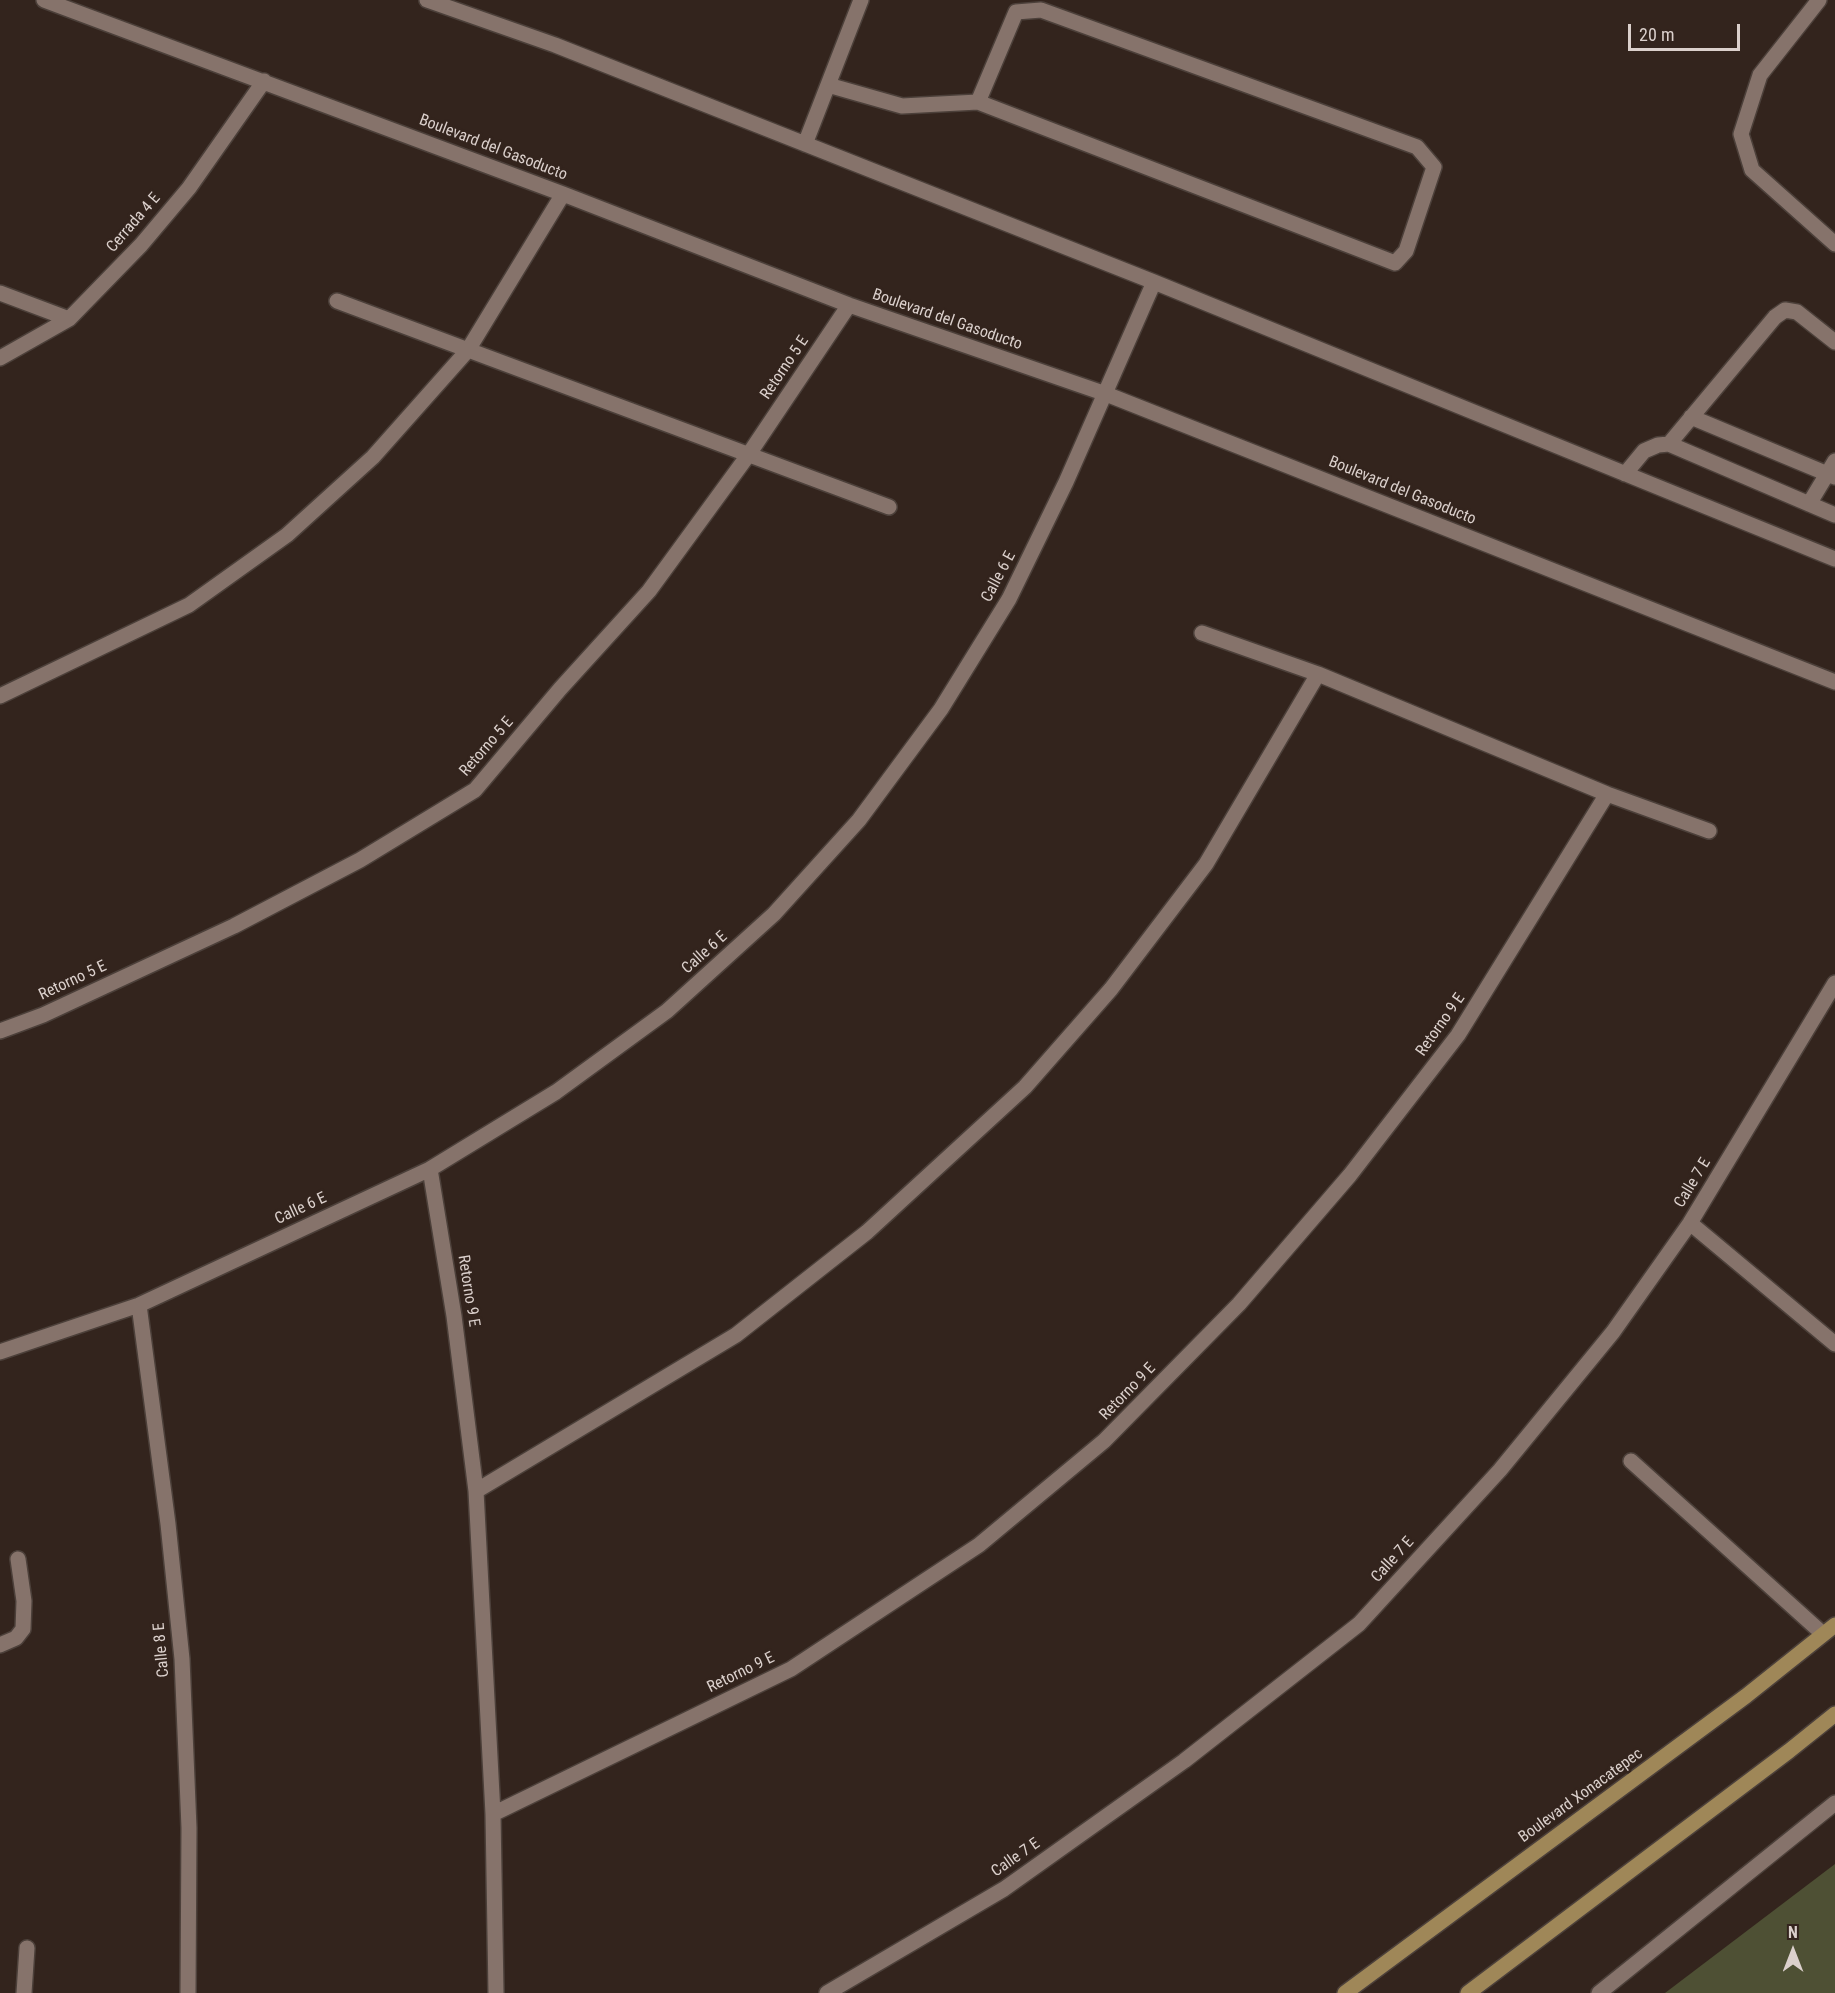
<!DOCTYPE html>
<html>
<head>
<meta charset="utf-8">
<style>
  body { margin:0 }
  #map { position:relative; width:1835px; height:1993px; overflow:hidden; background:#33241d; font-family:"Roboto Condensed",sans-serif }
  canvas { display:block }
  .north { position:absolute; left:1763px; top:1921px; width:60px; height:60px; -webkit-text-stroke:4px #33241d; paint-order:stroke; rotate:0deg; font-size:16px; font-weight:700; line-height:24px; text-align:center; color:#dbd0cc }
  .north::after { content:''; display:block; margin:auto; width:21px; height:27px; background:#dbd0cc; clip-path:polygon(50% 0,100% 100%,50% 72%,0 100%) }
  .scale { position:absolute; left:1628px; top:24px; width:112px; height:27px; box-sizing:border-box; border:3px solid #dbd0cc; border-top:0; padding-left:8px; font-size:18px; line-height:21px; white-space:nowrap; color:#dbd0cc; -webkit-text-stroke:4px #33241d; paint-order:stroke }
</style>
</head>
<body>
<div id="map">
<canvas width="1835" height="1993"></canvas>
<div class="north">N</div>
<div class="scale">20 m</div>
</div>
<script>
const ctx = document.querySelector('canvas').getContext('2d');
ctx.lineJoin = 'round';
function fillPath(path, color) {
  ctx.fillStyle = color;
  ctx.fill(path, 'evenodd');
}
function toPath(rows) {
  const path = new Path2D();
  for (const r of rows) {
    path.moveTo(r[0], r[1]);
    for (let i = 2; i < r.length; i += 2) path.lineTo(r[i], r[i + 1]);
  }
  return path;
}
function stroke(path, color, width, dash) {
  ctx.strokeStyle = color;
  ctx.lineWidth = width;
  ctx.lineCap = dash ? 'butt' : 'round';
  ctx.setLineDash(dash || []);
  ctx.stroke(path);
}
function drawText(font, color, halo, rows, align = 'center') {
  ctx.font = font + ' "Roboto Condensed",sans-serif';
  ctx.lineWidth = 5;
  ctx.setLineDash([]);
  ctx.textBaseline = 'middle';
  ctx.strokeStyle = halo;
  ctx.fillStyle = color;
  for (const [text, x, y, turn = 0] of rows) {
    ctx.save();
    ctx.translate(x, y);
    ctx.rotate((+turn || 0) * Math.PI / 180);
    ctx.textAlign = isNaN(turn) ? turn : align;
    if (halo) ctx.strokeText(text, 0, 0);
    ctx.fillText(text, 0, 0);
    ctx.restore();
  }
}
fillPath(toPath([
  [1835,1864,1835,1993,1665,1993]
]), '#4e5034');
const minor = toPath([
  [44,0,563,194,849,305,1106,394,1835,682],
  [427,0,555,45,1154,282,1835,559],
  [1819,0,1760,75,1741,134,1752,170,1835,244],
  [828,85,902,106,978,102,1395,263,1406,251,1434,167,1417,147,1041,10,1016,12,978,102],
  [805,144,861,0],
  [0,293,69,319],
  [337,301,889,507],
  [0,358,69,319,141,245,189,188,264,81],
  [1691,417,1835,477],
  [1669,444,1835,515],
  [1625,474,1644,451,1658,445,1669,444,1775,317,1785,310,1797,312,1835,342],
  [1809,504,1835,461],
  [1202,633,1318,674,1607,794,1709,831],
  [0,696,189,605,287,535,373,457,468,350,563,194],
  [0,1031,43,1015,234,926,360,860,475,790,560,689,649,591,749,454,849,305],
  [430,1169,454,1316,476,1491,493,1814,496,1993],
  [1690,1223,1835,1344],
  [139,1305,168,1524,182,1659,189,1828,188,1993],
  [0,1352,139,1305,430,1169,556,1092,667,1011,774,914,859,820,941,709,1009,599,1066,482,1154,282],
  [1631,1461,1823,1634],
  [476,1491,736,1335,867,1232,1025,1087,1111,989,1206,864,1318,674],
  [0,1645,16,1638,23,1629,24,1601,18,1559],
  [493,1814,791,1669,979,1545,1104,1441,1239,1304,1350,1175,1458,1035,1607,794],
  [24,1993,27,1948],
  [827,1993,1004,1889,1184,1761,1359,1624,1500,1470,1613,1332,1690,1223,1835,983],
  [1599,1993,1835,1803]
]);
const major = toPath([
  [1345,1993,1746,1696,1835,1625],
  [1468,1993,1789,1751,1835,1714]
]);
stroke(minor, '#4c403a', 18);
stroke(major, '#4c403a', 18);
stroke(minor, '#86736b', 15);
stroke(major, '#9f8758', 15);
drawText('16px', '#dbd0cc', '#33241d', [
  ["Boulevard del Gasoducto",493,148,21],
  ["Cerrada 4 E",134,223,-49],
  ["Boulevard del Gasoducto",947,320,19],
  ["Retorno 5 E",785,368,-56],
  ["Boulevard del Gasoducto",1402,491,22],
  ["Calle 6 E",999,577,-62],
  ["Retorno 5 E",487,747,-49],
  ["Calle 6 E",705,953,-42],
  ["Retorno 5 E",73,981,-25],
  ["Retorno 9 E",1441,1025,-55],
  ["Calle 7 E",1693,1183,-59],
  ["Calle 6 E",301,1209,-25],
  ["Retorno 9 E",468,1291,81],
  ["Retorno 9 E",1128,1392,-46],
  ["Calle 7 E",1393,1560,-48],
  ["Calle 8 E",162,1650,-95],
  ["Retorno 9 E",741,1673,-26],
  ["Boulevard Xonacatepec",1581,1796,-36],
  ["Calle 7 E",1016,1858,-35]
]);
</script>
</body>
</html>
